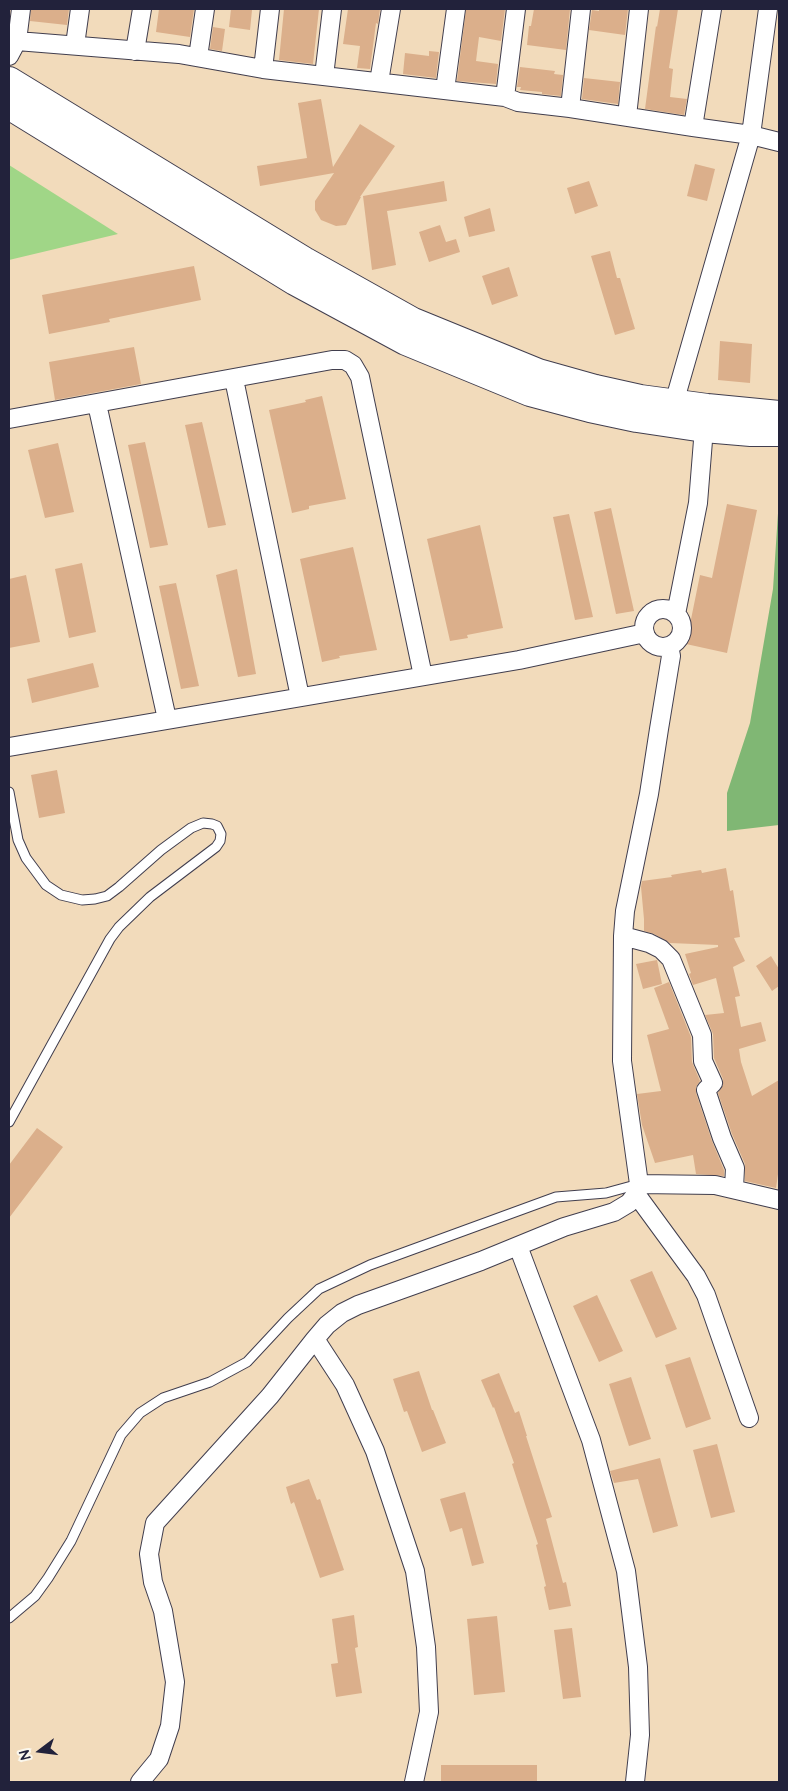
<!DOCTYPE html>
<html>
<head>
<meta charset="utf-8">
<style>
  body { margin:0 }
  #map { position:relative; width:788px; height:1791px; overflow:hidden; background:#f2dbbb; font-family:"Architects Daughter",sans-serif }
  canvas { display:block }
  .frame { position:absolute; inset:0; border:10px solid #22223b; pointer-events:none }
  .north { position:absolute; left:15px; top:1726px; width:50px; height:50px; -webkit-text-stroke:4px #fbf7ec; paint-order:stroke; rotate:255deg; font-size:14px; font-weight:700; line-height:20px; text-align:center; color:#22223b }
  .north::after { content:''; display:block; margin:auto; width:18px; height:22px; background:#22223b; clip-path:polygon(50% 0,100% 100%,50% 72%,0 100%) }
</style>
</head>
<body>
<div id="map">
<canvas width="788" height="1791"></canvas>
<div class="frame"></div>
<div class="north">N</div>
</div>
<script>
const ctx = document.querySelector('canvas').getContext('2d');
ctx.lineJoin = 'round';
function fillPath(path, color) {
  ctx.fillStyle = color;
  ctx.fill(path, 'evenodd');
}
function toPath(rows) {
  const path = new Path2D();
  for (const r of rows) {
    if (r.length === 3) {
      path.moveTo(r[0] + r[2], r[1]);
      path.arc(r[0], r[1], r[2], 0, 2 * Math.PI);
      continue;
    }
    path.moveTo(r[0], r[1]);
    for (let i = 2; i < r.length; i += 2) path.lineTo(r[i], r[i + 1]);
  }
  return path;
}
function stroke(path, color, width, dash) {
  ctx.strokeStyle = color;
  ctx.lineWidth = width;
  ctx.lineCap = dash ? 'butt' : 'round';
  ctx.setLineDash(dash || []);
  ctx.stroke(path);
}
fillPath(toPath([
  [9,165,118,234,9,260]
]), '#a0d687');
fillPath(toPath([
  [779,498,779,825,727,831,727,793,750,723,773,589]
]), '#80b774');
fillPath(toPath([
  [31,9,69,9,67,25,30,21],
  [159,9,194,9,190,37,156,32],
  [231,9,252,10,250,30,229,27],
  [284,9,319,9,313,64,279,60],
  [348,9,380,9,378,24,376,23,370,69,357,68,360,46,343,44],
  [466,9,505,9,501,41,479,37,476,61,498,64,496,84,457,81],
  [534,9,570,9,566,50,527,45,529,26,531,26],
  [599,9,628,9,625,35,589,30,592,10,599,11],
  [660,9,678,9,669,68,673,69,670,97,687,99,684,115,645,109,656,26,657,27],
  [213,27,225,29,222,51,210,49],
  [429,51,439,52,436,78,403,74,405,53,429,56],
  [520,67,555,71,554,74,563,75,561,96,542,94,542,92,520,90,521,87,517,87],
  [584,78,620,82,618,104,582,99],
  [321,99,333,167,360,124,395,146,360,197,361,197,346,225,336,226,321,220,315,210,315,201,334,173,260,186,257,166,307,158,298,103],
  [695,164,715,169,707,201,687,196],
  [444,181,447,201,387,211,396,265,372,270,363,196],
  [589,181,598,206,575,214,567,188],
  [490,208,495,231,469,237,464,217],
  [440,225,446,242,456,239,460,252,429,262,419,232],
  [610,251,617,278,620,278,635,329,615,335,591,256],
  [194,266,201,300,109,319,110,322,49,334,42,295],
  [509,267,518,296,492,305,482,276],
  [720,341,752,344,750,383,718,380],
  [134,347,141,384,55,400,49,362],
  [322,396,346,499,309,506,309,509,292,513,269,410,306,402,305,400],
  [202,422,226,525,208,528,185,425],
  [145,442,168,545,150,548,128,445],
  [58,443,74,512,45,518,28,450],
  [727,504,757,510,727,653,686,644,700,575,712,578],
  [611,508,634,611,616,614,594,512],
  [569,514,593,617,575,620,553,517],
  [480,525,503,628,467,635,468,638,450,641,427,539],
  [353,547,377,650,339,656,340,658,322,662,300,559],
  [82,563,96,632,69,638,55,569],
  [237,569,256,674,238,677,216,575],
  [26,575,40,642,9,648,9,579],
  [176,583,199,686,181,689,159,586],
  [93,663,99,687,32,703,27,679],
  [57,770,65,813,39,818,31,775],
  [726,868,730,891,733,890,740,937,734,938,745,961,733,967,740,996,735,997,741,1027,761,1022,766,1041,739,1049,741,1062,752,1096,779,1080,779,1167,776,1188,745,1181,745,1164,732,1134,718,1093,723,1085,723,1079,714,1058,713,1034,705,1015,724,1013,716,978,693,985,689,974,691,973,685,954,718,947,718,945,670,943,654,934,644,931,644,919,641,887,642,881,672,877,671,875,701,870,702,873],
  [771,956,779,969,779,986,772,991,756,966],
  [657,960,662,984,643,989,636,964],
  [669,982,691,1037,692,1062,700,1081,696,1087,696,1093,712,1141,724,1170,724,1176,696,1174,693,1155,655,1163,642,1125,637,1094,661,1091,647,1035,669,1029,654,988],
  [37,1128,63,1147,9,1218,9,1165],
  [652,1271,677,1329,656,1338,630,1280],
  [597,1295,623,1351,599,1362,573,1306],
  [690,1357,711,1419,686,1428,665,1365],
  [419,1371,432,1410,433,1410,446,1443,422,1452,407,1411,404,1412,393,1379],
  [499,1373,515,1413,519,1411,527,1436,526,1436,552,1517,546,1519,563,1583,566,1582,571,1606,549,1610,544,1587,546,1586,536,1545,538,1544,512,1464,514,1463,494,1407,493,1408,481,1380],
  [631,1377,651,1439,629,1446,609,1384],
  [717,1444,735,1512,711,1518,693,1450],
  [660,1458,678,1526,653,1533,638,1479,614,1483,610,1471],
  [309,1479,317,1500,320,1499,344,1570,320,1578,294,1502,291,1504,286,1487],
  [465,1492,484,1563,472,1566,462,1528,450,1532,440,1499],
  [354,1615,358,1647,355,1648,362,1693,336,1697,331,1664,338,1663,332,1619],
  [497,1616,505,1692,474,1695,467,1619],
  [572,1628,581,1697,563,1699,554,1630],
  [441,1765,537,1765,537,1782,441,1782]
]), '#dbaf8b');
const lane = toPath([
  [9,792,18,840,26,858,46,885,61,895,82,900,95,899,107,896,119,887,161,850,191,828,203,823,212,824,217,826,221,834,220,841,216,847,150,897,119,927,110,939,9,1122],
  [9,1618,35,1596,48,1578,71,1541,121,1435,140,1413,163,1398,210,1382,247,1362,288,1318,319,1289,370,1265,556,1197,606,1193,639,1184]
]);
const street = toPath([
  [17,41,179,54,263,69,505,97,518,102,570,108,693,127,751,135,779,142],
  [75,45,80,9],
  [135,51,142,9],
  [9,56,17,41,21,9],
  [198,57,205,9],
  [263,69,270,9],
  [324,76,332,9],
  [379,82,391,9],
  [445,90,456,9],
  [505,97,516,9],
  [570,108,581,9],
  [627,116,639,9],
  [693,127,712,9],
  [234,379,300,697],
  [674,403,751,135,768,9],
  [97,404,167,719],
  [9,419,332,360,345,360,353,365,360,377,365,401,423,676],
  [663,628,19],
  [676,614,698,503,704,428],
  [9,747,519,660,645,633],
  [623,936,649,943,661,949,671,959,702,1035,703,1061,713,1083,706,1090,722,1138,735,1168,734,1188],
  [639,1184,715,1185,779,1200],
  [636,1194,696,1276,706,1295,749,1418],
  [518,1246,591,1440,626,1571,638,1667,640,1735,635,1782],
  [140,1782,159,1759,170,1726,175,1682,163,1611,153,1582,149,1554,155,1523,270,1396,315,1339],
  [414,1782,429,1712,426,1647,415,1571,375,1451,345,1385,315,1339,327,1325,342,1313,358,1305,481,1261,564,1227,614,1212,629,1203,636,1194,639,1184,622,1061,623,936,625,911,649,794,659,729,671,656,669,646]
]);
const highway = toPath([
  [9,81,304,261,413,322,538,373,595,389,640,399,707,408,779,415],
  [9,105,295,281,406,341,530,392,590,408,637,418,704,428,751,432,779,432]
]);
stroke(lane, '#413e4e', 11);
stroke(street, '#413e4e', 20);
stroke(highway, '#413e4e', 30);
stroke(lane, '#fff', 9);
stroke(street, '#fff', 18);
stroke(highway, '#fff', 28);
</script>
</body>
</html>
